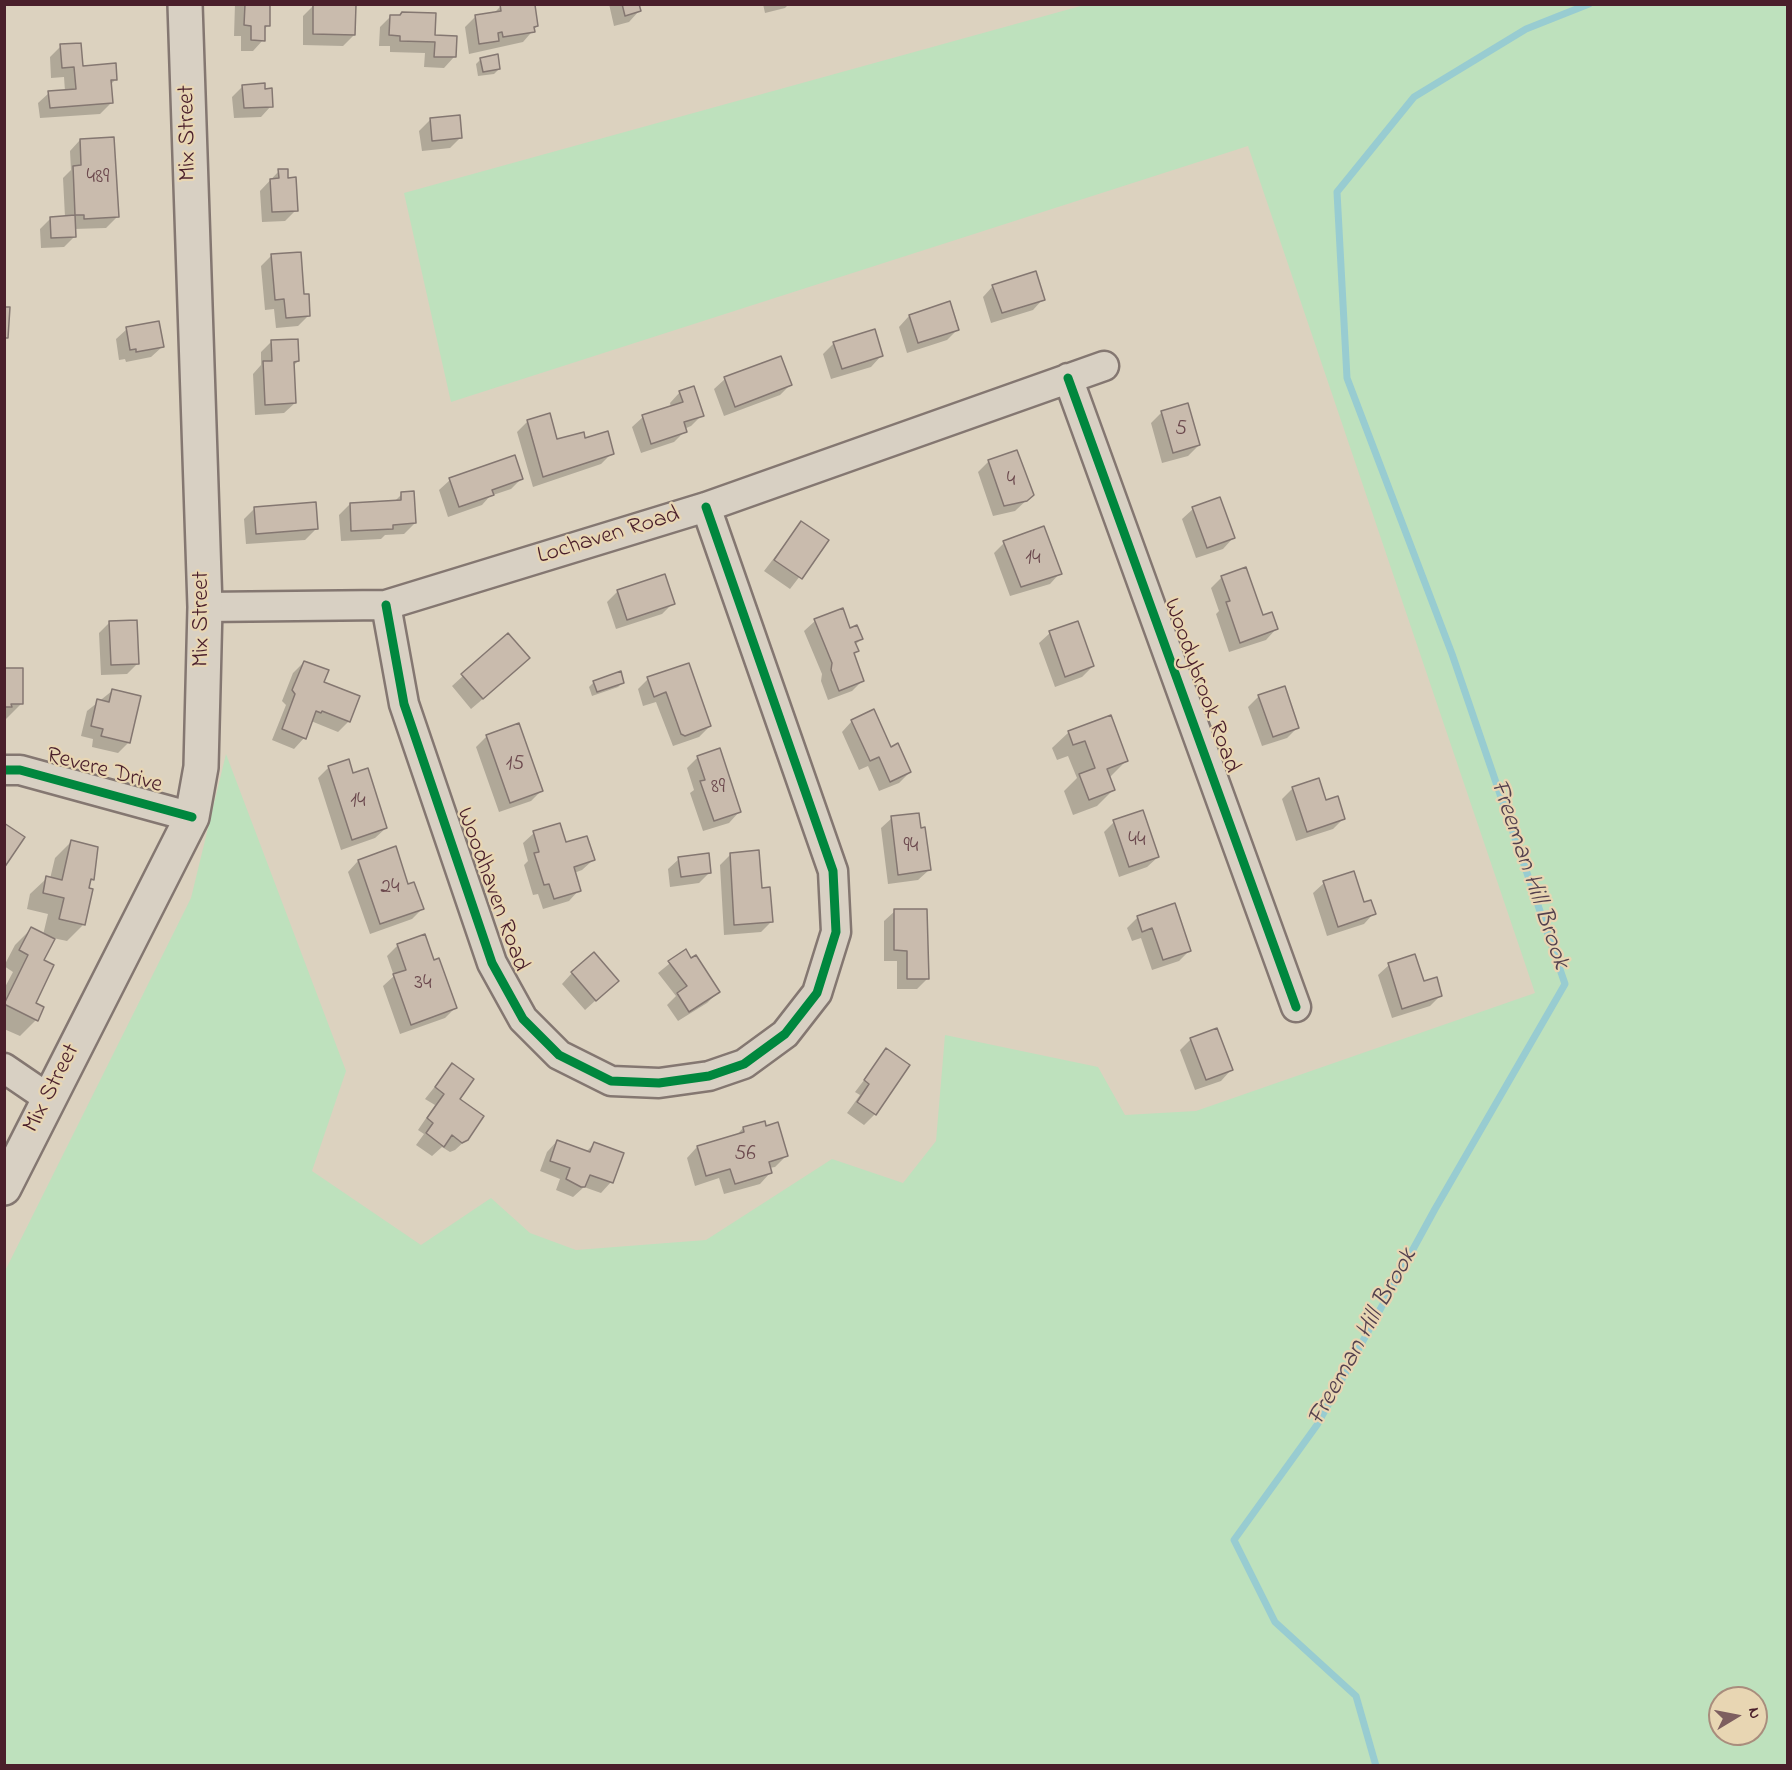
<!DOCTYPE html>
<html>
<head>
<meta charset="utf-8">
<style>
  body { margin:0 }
  #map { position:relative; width:1792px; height:1770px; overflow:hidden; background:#dcd2bf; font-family:"Indie Flower",sans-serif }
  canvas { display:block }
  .frame { position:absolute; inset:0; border:6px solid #4a1f2b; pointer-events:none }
  .north { position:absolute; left:1708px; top:1686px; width:60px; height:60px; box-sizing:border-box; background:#e8d6b3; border:2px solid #a98d7d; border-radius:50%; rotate:80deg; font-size:16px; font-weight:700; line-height:24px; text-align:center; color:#4a1f2b }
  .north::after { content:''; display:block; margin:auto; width:21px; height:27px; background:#7d5e5f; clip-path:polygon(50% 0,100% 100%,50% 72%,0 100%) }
</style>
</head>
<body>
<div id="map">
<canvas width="1792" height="1770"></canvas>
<div class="frame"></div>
<div class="north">N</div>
</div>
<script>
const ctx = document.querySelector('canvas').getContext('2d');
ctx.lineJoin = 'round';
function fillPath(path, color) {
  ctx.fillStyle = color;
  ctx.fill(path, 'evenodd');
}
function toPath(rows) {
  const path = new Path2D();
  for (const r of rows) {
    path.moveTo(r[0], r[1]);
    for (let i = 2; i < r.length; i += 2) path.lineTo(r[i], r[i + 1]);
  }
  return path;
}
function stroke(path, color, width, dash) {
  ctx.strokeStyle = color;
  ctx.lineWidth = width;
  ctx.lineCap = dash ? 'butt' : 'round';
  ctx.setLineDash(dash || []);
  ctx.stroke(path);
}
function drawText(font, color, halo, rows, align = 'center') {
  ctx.font = font + ' "Indie Flower",sans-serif';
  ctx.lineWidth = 4.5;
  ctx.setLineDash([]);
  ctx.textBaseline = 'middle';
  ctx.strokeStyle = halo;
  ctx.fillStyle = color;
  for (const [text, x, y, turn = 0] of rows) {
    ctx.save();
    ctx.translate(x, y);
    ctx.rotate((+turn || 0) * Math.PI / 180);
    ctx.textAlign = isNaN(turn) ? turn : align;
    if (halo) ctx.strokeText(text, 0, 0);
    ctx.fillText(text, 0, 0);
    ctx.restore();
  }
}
fillPath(toPath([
  [1088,4,1787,5,1787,1765,5,1765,5,1271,191,898,226,754,346,1071,312,1171,421,1245,491,1198,530,1233,576,1250,706,1240,832,1159,903,1183,936,1141,945,1035,1098,1067,1125,1115,1196,1111,1535,993,1248,146,451,402,404,193],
  [1720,1698,1756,1698,1756,1734,1720,1734]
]), '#bee1bd');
fillPath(toPath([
  [235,4,269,4,268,25,264,30,263,40,253,51,241,51,241,36,234,36],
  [524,4,537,26,523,42,469,54,465,27,476,16,493,14,501,6],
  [609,4,638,4,639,11,629,22,614,26],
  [763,4,789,4,785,8,765,13],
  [314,5,354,35,343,46,303,45,303,16],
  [391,16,433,36,454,57,444,68,424,67,425,53,390,52,390,46,379,46,380,27],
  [61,46,81,67,116,79,110,85,111,103,100,114,40,118,38,103,49,93,65,91,64,77,51,78,50,57],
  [481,59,499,69,494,74,478,76,476,64],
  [243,86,271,106,261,117,234,118,232,97],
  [430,120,461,137,450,148,422,151,419,131],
  [80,140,117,217,106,228,74,229,75,236,64,247,41,248,40,229,51,218,65,217,63,178,71,170,70,151],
  [279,171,287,179,296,210,285,221,262,222,260,191],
  [272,255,303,296,309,315,298,326,276,328,274,309,265,310,261,266],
  [993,286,1043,299,1033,310,991,323,983,297],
  [909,316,957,330,947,340,907,353,899,327],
  [127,329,162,347,151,357,126,362,125,359,119,360,116,339],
  [271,342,298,361,293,366,295,403,284,413,255,415,253,374,261,365,261,352],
  [834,343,881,356,871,367,831,379,823,354],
  [725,379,790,385,780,395,724,416,714,389],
  [680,392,702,415,691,426,684,429,685,431,674,442,641,453,632,427,643,417,671,407,670,403],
  [1161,413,1199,445,1188,456,1162,463,1151,423],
  [528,421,556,441,584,440,612,453,601,464,533,487,517,432],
  [1017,452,1032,495,1015,511,993,516,978,472,988,462],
  [522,478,511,489,490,496,482,505,448,517,439,490,450,480],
  [402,494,415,523,404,534,385,535,381,539,341,541,339,515,350,504,394,502],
  [254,509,316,529,305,540,246,544,244,519],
  [1193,509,1233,538,1223,549,1196,558,1182,519],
  [801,523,827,541,790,589,764,571],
  [1004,543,1060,573,1050,584,1010,596,994,553],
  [664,576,673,603,662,614,616,629,607,602,617,592],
  [1222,577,1276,629,1266,640,1229,652,1216,614,1219,611,1211,588],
  [815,621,849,630,861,639,855,645,857,651,853,655,863,680,852,691,828,700,821,681,822,674,804,631],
  [109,623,138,663,127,674,101,675,99,633],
  [1050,633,1093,666,1082,677,1055,687,1039,643],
  [508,635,518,669,471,709,452,686],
  [304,662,349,721,338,732,311,721,304,738,294,749,272,740,286,705,282,701,293,673],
  [688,665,710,726,699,737,673,746,656,702,643,706,638,689,648,679],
  [4,669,22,703,5,720,4,720],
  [594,682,623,682,618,687,592,696,589,687],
  [112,691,129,742,118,753,92,747,93,739,81,736,87,711],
  [1259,696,1298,727,1287,738,1262,746,1248,707],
  [852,721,890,749,910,772,899,783,879,791,868,766,859,770,842,732],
  [518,725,542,790,531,801,499,812,476,747,486,737],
  [1069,732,1126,761,1109,778,1113,790,1097,806,1073,815,1064,791,1077,778,1068,756,1057,760,1052,748],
  [698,757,739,812,729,823,703,831,690,793,694,790,687,768],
  [329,767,352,774,386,828,375,838,341,850,318,778],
  [1293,788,1325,802,1344,818,1333,829,1296,841,1282,799],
  [892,818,929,870,918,880,888,884,881,828],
  [1114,822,1158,857,1147,867,1119,877,1104,832],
  [534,833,565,844,593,860,582,870,574,873,579,890,569,901,543,909,538,894,533,895,524,865,528,861,523,843],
  [71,842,92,879,88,883,84,924,67,941,53,938,42,961,34,1004,36,1020,20,1036,4,1029,4,989,13,972,4,966,15,945,31,929,43,935,48,914,27,909,30,894,47,878,50,879,55,858],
  [395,848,407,886,422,909,412,919,370,934,348,872,358,861],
  [731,854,761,889,772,921,761,932,724,935,720,865],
  [679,859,710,872,699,883,670,887,668,869],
  [1324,883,1363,904,1374,913,1364,924,1327,936,1313,893],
  [895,911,928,978,917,989,897,989,897,961,884,961,884,921],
  [1138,917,1190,950,1179,961,1152,970,1141,938,1132,941,1127,928],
  [398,945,455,1008,445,1018,400,1034,383,986,394,976,387,956],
  [685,951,718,992,707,1003,678,1021,667,1005,676,996,658,973],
  [1389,965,1423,983,1441,995,1430,1006,1392,1018,1378,975],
  [572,973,606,991,585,1010,562,984],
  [1191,1039,1231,1070,1221,1081,1195,1090,1180,1050],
  [887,1050,908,1065,875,1114,864,1125,847,1113,860,1095,855,1092],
  [452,1065,467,1139,455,1150,450,1152,442,1147,432,1156,416,1145,424,1134,418,1130,435,1105,425,1099],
  [765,1127,786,1156,775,1167,769,1168,770,1173,760,1184,724,1194,719,1178,695,1186,687,1158,697,1147,736,1136,743,1128],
  [557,1141,586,1152,594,1144,611,1182,601,1193,584,1187,573,1197,556,1190,560,1179,540,1171,547,1152]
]), '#0003');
stroke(toPath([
  [1376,1766,1356,1696,1275,1622,1234,1540,1317,1425,1435,1209,1565,984,1452,654,1347,378,1337,192,1414,97,1526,29,1589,4]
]), '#98ccd1', 7);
const building = toPath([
  [245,4,270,4,270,26,265,26,265,41,251,40,251,26,244,25,245,4],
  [313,4,356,5,355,35,313,34,313,4],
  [500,4,535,5,538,26,534,27,535,32,503,37,502,32,498,33,499,41,479,44,475,15,501,11,500,4],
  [622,4,639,4,641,11,625,16,622,4],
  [402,12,436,13,435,35,457,36,456,57,434,57,435,42,400,41,400,36,389,35,390,15,400,15,402,12],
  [81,43,83,66,116,63,117,80,111,80,113,103,50,108,48,91,76,89,74,67,62,68,60,44,81,43],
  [498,54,500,69,483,72,480,58,498,54],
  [265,83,265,89,272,88,273,107,244,108,242,85,265,83],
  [460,115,462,138,432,141,430,118,460,115],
  [114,137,119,217,84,219,84,215,75,215,73,166,81,165,80,139,114,137],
  [278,169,288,169,288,178,296,177,298,211,272,212,270,179,279,178,278,169],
  [75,215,76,237,51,238,50,217,75,215],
  [301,252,304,294,309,294,310,316,286,318,284,299,275,300,271,254,301,252],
  [1036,271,1045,300,1002,313,992,285,1036,271],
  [950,301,959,330,918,343,909,315,950,301],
  [4,307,10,307,8,338,4,338,4,307],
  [159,321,164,347,136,352,136,349,130,350,126,327,159,321],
  [875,329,883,356,842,369,833,342,875,329],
  [298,339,299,361,294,362,296,403,265,405,263,361,272,361,271,340,298,339],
  [781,356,792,385,735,407,724,377,781,356],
  [694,386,704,416,684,422,687,432,651,444,642,415,683,402,679,391,694,386],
  [1188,403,1200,445,1173,453,1161,411,1188,403],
  [550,413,557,439,584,432,585,438,608,431,614,454,543,477,527,420,550,413],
  [1017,450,1034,495,1027,501,1004,506,988,460,1017,450],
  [515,455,523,479,492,490,494,495,459,507,449,478,515,455],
  [414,491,416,523,393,525,393,529,351,531,350,503,401,500,401,492,414,491],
  [1220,497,1235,538,1207,548,1192,507,1220,497],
  [316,502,318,529,256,534,254,507,316,502],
  [801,521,829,540,802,579,774,560,801,521],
  [1044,526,1062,574,1021,587,1003,541,1044,526],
  [1246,567,1263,615,1272,612,1278,629,1240,643,1226,602,1230,601,1221,576,1246,567],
  [665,574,675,604,627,620,617,590,665,574],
  [843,608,850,628,857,625,863,639,855,642,859,651,854,653,864,681,839,691,831,670,832,663,814,619,843,608],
  [137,620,139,664,111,665,109,621,137,620],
  [1078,621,1094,666,1065,677,1049,631,1078,621],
  [508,633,530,658,483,699,461,674,508,633],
  [304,661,329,670,324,682,360,696,350,722,322,711,321,713,316,711,306,739,282,729,295,694,292,690,304,661],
  [689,663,711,726,685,736,681,734,666,692,654,697,647,677,689,663],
  [4,668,23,668,23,704,11,704,12,707,4,707,4,668],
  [621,671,624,683,597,692,593,681,621,671],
  [1285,686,1299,728,1273,737,1258,695,1285,686],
  [112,689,141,696,130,743,101,736,103,729,91,726,97,699,109,702,112,689],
  [874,709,891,747,898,743,911,772,890,782,879,757,870,761,851,720,874,709],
  [1111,715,1128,761,1107,769,1115,790,1089,800,1079,774,1095,768,1085,741,1073,745,1068,731,1111,715],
  [519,723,543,791,510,803,486,735,519,723],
  [720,748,741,812,714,821,700,781,705,780,697,756,720,748],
  [349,759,353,773,368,768,387,828,352,840,328,766,349,759],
  [1319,778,1326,800,1338,796,1345,819,1307,832,1292,787,1319,778],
  [1143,810,1159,857,1129,867,1113,820,1143,810],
  [919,813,921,828,925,827,931,870,898,875,891,816,919,813],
  [4,823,25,837,4,868,4,823],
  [560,823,566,842,587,836,595,860,574,867,581,891,554,899,549,884,544,885,534,853,539,852,533,831,560,823],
  [71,840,98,847,94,880,91,879,89,888,93,889,85,925,59,919,64,898,43,893,46,876,62,880,71,840],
  [396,846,408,884,414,882,424,909,380,924,358,860,396,846],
  [759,850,762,888,770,887,773,922,734,925,730,853,759,850],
  [709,853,711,873,681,877,678,857,709,853],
  [1354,871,1364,902,1371,900,1376,914,1338,927,1323,881,1354,871],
  [1175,903,1191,951,1163,960,1152,928,1142,932,1137,916,1175,903],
  [894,909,927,909,929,979,907,979,907,951,894,950,894,909],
  [31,927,55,939,44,960,54,965,36,1003,44,1007,38,1021,4,1004,28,955,19,950,31,927],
  [425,934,434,960,439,958,457,1008,411,1025,393,974,406,970,397,944,425,934],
  [686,949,691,958,696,955,720,992,689,1012,677,993,687,986,668,961,686,949],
  [594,952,619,981,596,1001,571,972,594,952],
  [1415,954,1424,981,1437,977,1442,996,1402,1009,1388,963,1415,954],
  [1217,1028,1233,1070,1206,1080,1190,1038,1217,1028],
  [886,1048,910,1065,876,1115,857,1102,869,1084,864,1080,886,1048],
  [452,1063,474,1079,460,1099,484,1116,468,1140,462,1143,452,1135,444,1147,426,1133,433,1123,427,1118,444,1094,435,1087,452,1063],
  [765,1121,766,1126,778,1122,788,1156,769,1162,772,1173,735,1184,730,1169,706,1176,697,1146,744,1132,743,1127,765,1121],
  [557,1140,590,1152,594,1142,624,1153,613,1183,590,1175,585,1187,581,1187,566,1179,570,1168,550,1161,557,1140]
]);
fillPath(building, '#c9bbad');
stroke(building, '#847771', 1.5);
const minor = toPath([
  [1068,378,1296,1007],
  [386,605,404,704,492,963,523,1019,559,1055,611,1081,659,1083,709,1076,744,1064,785,1034,817,993,836,932,833,871,706,507],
  [205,607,386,605,706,507,1104,366],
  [4,770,20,770,192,817],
  [4,1068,48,1098]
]);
const major = toPath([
  [4,1188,192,817,201,767,205,607,185,4]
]);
stroke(minor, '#847771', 33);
stroke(major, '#847771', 38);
stroke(minor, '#d8d0c3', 28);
stroke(major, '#d8d0c3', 33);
stroke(toPath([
  [1068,378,1296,1007],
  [386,605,404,704,492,963,523,1019,559,1055,611,1081,659,1083,709,1076,744,1064,785,1034,817,993,836,932,833,871,706,507],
  [4,770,20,770,192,817]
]), '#00873e', 9);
drawText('21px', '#6b484d', null, [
  ["489",98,179],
  ["5",1181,431],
  ["4",1011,482],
  ["14",1033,560],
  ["15",515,766],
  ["89",718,789],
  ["14",358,803],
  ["44",1137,842],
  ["94",911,848],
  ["24",390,889],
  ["34",423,985],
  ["56",745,1156]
]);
drawText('24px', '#4a1f2b', '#e8d6b3', [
  ["Mix Street",189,133,-91],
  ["Lochaven Road",609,537,-17],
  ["Mix Street",203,619,-90],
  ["Woodybrook Road",1200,686,70],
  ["Revere Drive",104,772,15],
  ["Woodhaven Road",491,890,70],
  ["Mix Street",53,1089,-63]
]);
drawText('italic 26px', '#54414e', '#e8d6b3', [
  ["Freeman Hill Brook",1528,875,71],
  ["Freeman Hill Brook",1364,1338,-61]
]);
</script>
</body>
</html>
